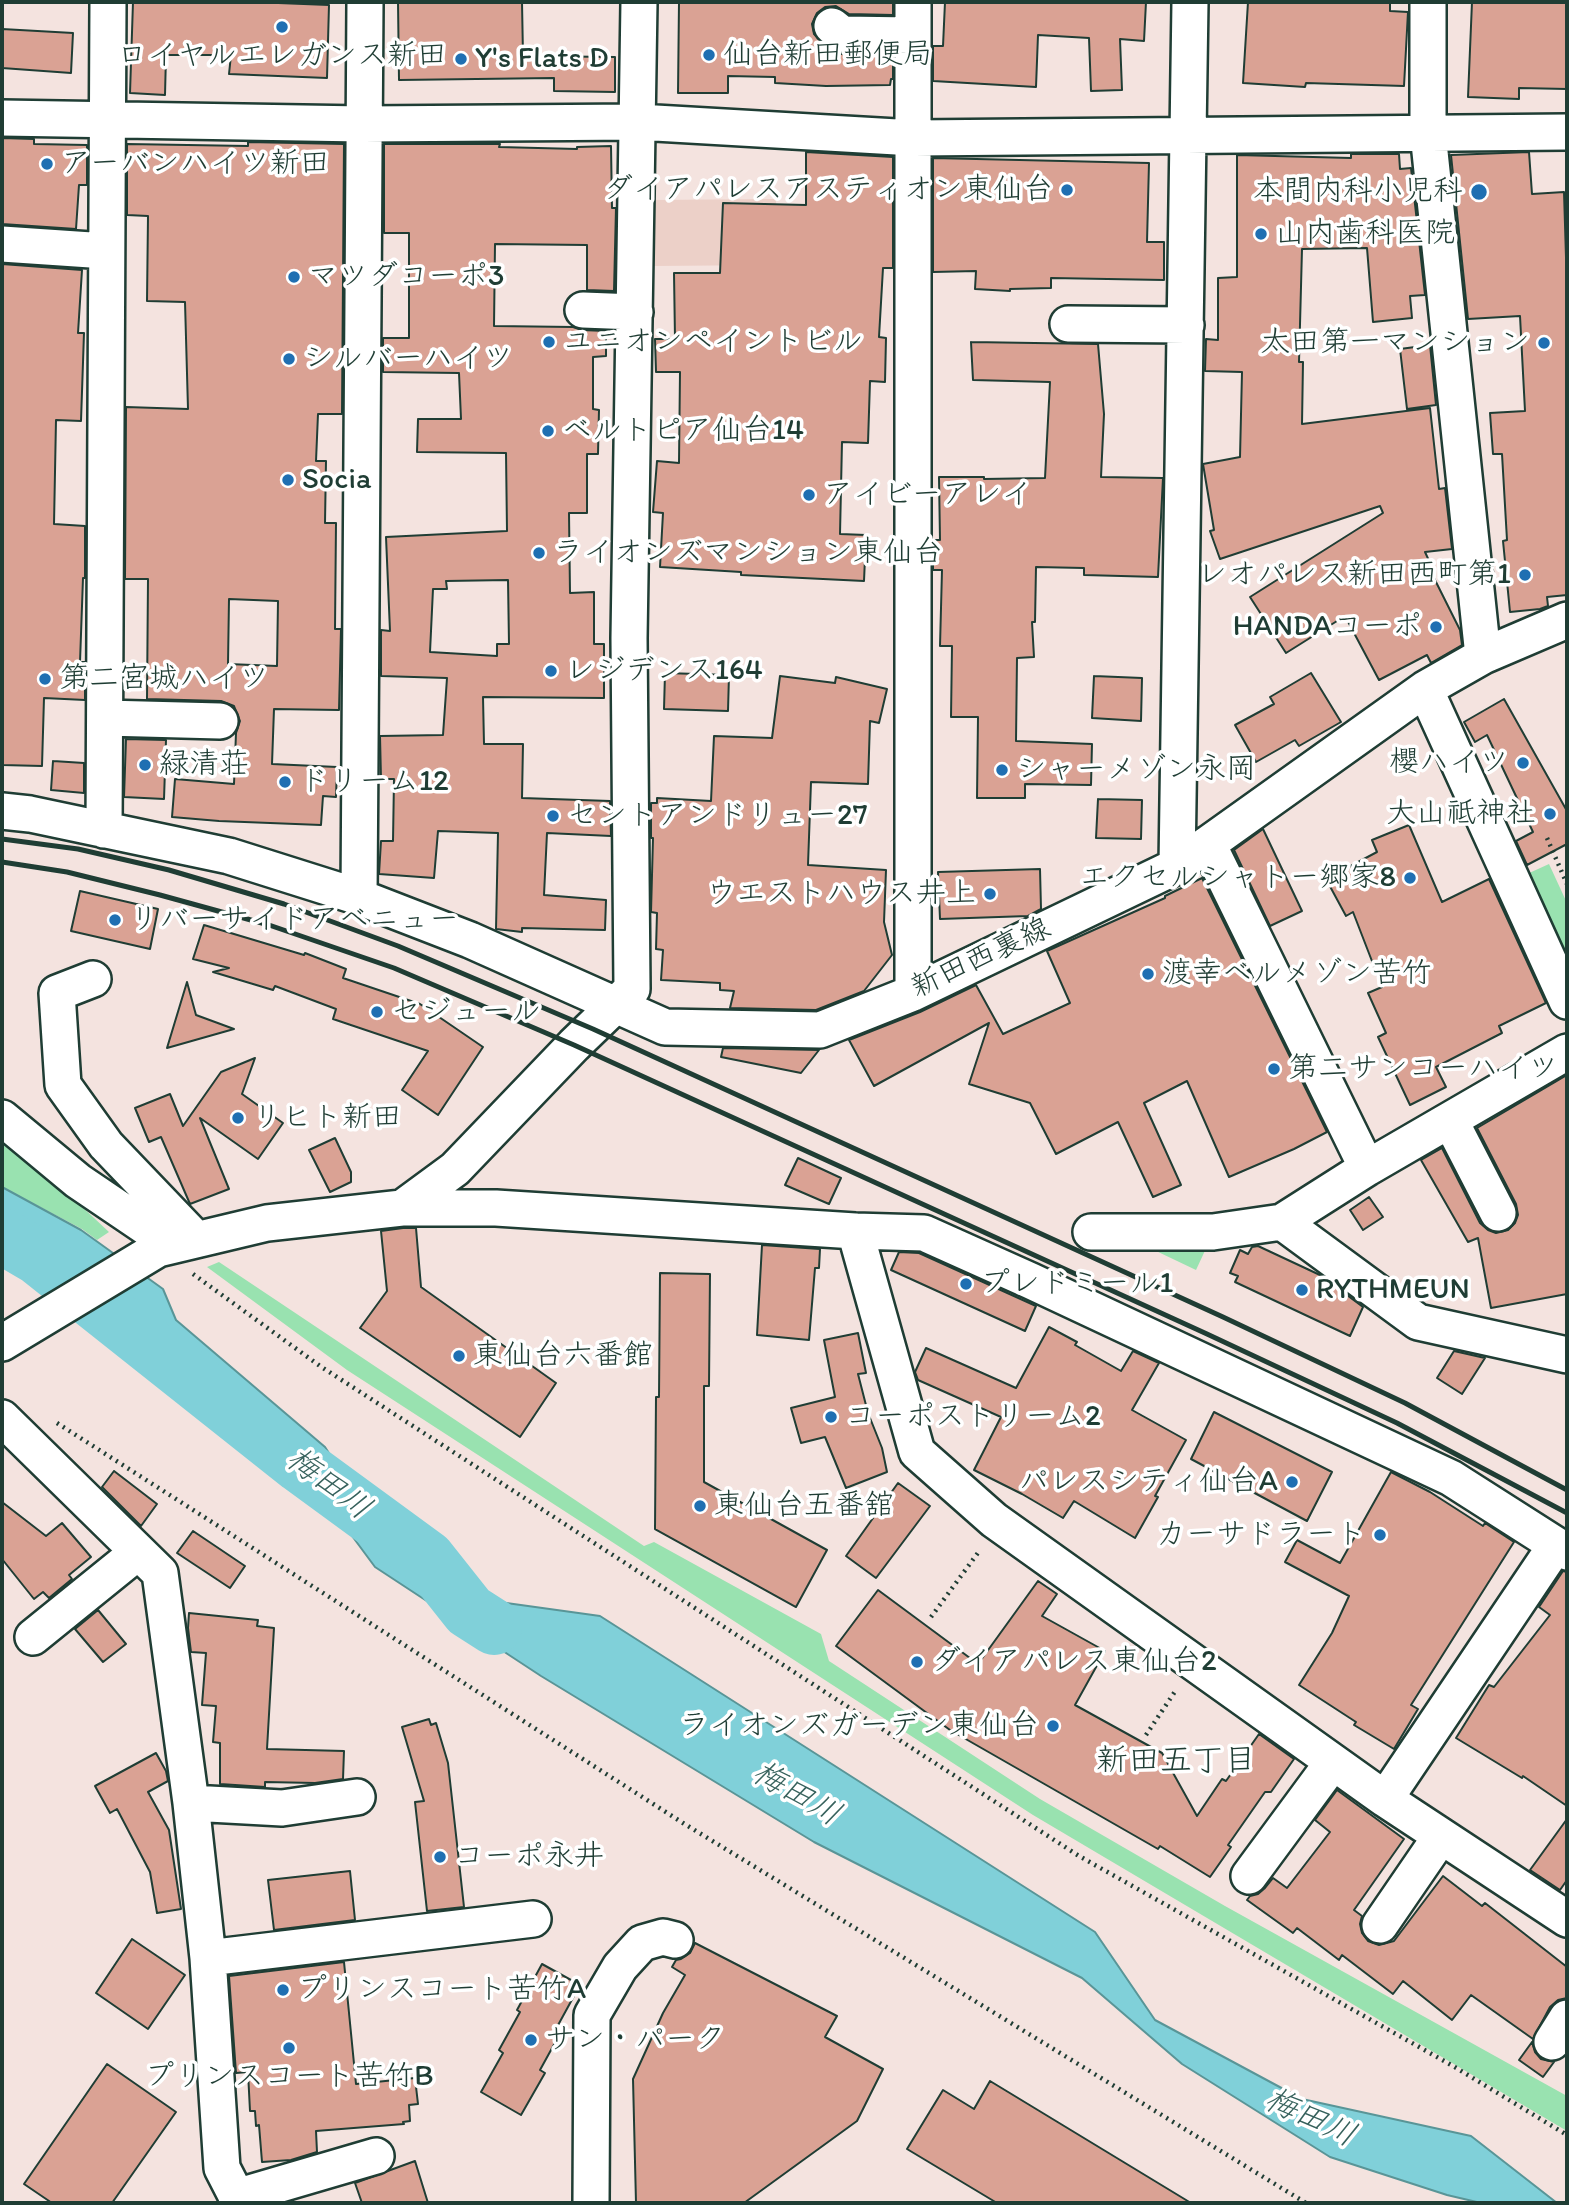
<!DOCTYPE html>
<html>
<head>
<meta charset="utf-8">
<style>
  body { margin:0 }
  #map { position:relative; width:1569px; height:2205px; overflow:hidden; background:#f4e3df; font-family:Itim,sans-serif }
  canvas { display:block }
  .frame { position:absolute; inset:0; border:4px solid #1f3d34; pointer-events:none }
</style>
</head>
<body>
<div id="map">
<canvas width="1569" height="2205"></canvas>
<div class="frame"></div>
</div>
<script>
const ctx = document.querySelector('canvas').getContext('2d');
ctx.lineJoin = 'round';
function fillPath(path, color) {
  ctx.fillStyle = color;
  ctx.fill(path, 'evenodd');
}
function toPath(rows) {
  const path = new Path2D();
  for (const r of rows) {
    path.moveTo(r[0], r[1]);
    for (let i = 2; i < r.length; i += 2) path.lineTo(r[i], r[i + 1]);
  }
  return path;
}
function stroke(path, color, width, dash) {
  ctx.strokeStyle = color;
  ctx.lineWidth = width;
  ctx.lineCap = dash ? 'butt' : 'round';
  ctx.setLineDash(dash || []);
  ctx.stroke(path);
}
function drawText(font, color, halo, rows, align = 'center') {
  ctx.font = font + ' Itim,"Klee One",sans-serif';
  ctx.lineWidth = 7;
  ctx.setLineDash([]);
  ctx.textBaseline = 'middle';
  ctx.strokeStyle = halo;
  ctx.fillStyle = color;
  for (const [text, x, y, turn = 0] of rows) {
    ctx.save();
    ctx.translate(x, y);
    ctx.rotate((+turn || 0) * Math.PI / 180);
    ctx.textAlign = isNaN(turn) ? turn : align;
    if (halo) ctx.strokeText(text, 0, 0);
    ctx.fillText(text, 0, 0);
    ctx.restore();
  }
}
fillPath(toPath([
  [776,199,777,265,653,266,652,200]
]), '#ecd0c8');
fillPath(toPath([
  [1549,864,1567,903,1567,958,1527,874],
  [2,1132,109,1232,97,1240,82,1229,2,1187],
  [1133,1240,1209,1242,1196,1270],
  [219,1262,644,1546,654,1542,821,1634,829,1661,1040,1799,1225,1906,1567,2096,1567,2131,1033,1815,347,1370,207,1267]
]), '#99e2b0');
const water = toPath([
  [2,1187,81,1230,163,1289,176,1320,325,1447,392,1550,492,1601,600,1616,1095,1932,1155,2020,1302,2099,1471,2136,1557,2203,1481,2203,1447,2195,1330,2157,1182,2064,1082,1978,814,1842,541,1676,375,1567,321,1494,232,1418,161,1336,2,1250,2,1187]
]);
fillPath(water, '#80d0d9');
stroke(water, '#599597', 2);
stroke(toPath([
  [2,1236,38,1257,300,1465,427,1558,469,1611,494,1627]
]), '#80d0d9', 56);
const building = toPath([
  [133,2,253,2,329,5,327,78,229,74,231,55,166,55,165,95,130,93,133,2],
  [398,2,522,2,523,56,615,57,615,92,554,91,554,78,399,80,398,2],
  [679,2,893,2,893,15,849,14,836,6,825,7,817,13,812,24,814,34,830,50,842,54,893,55,893,79,891,79,890,85,826,86,775,83,775,77,728,76,728,93,678,93,679,2],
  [945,2,1146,2,1144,41,1120,39,1122,90,1091,91,1089,38,1038,35,1036,87,933,81,933,46,943,46,945,2],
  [1248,2,1390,2,1390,11,1408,12,1404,86,1306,83,1305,87,1243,83,1248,2],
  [1472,2,1567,2,1567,89,1519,88,1519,99,1468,97,1472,2],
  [2,29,73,33,71,73,2,68,2,29],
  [2,138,34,139,34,144,87,145,87,185,79,185,76,229,2,224,2,138],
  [248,142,344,144,342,414,318,414,316,461,326,461,325,523,336,523,335,629,341,629,339,710,274,709,272,764,337,767,336,797,323,796,321,825,219,821,172,817,175,779,234,784,236,733,240,721,234,706,221,701,147,699,148,579,125,579,126,407,188,409,185,302,147,301,148,216,127,215,127,144,248,146,248,142],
  [229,599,278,601,277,666,228,664,229,599],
  [384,144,500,144,499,147,577,149,577,147,611,146,612,208,616,208,614,291,587,290,587,245,495,244,494,326,573,327,582,330,606,331,606,356,593,357,593,409,599,410,598,454,587,454,587,513,569,513,570,593,594,592,594,644,604,644,604,698,483,697,484,744,523,744,522,798,610,801,611,836,547,833,544,895,606,900,605,930,522,928,522,932,496,929,498,833,438,831,434,878,379,874,381,841,393,841,394,779,381,779,380,736,443,735,447,678,381,676,381,630,390,631,386,537,507,531,506,453,417,452,418,419,461,419,459,373,383,372,383,338,409,338,409,233,384,233,384,144],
  [508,580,509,644,497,644,497,656,430,652,433,589,447,589,446,581,508,580],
  [806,152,893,157,893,268,883,268,879,337,886,338,885,382,870,381,868,443,842,442,840,534,866,535,864,581,741,575,741,572,660,567,663,513,653,512,657,461,679,463,680,372,656,372,655,339,675,339,674,273,720,273,723,203,806,205,806,152],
  [1529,152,1532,194,1564,192,1567,290,1567,595,1547,597,1548,606,1540,609,1510,612,1503,541,1507,540,1502,454,1493,454,1490,413,1525,411,1520,316,1468,319,1451,155,1529,152],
  [1351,154,1399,154,1400,169,1411,168,1425,295,1410,296,1412,318,1373,322,1367,248,1302,249,1299,362,1303,362,1302,424,1430,408,1439,489,1445,488,1452,549,1425,552,1431,565,1428,566,1460,630,1462,645,1431,663,1427,655,1379,680,1345,616,1286,653,1250,597,1383,513,1380,506,1220,559,1210,531,1214,530,1203,464,1240,457,1242,372,1205,371,1206,339,1218,340,1218,278,1237,277,1237,155,1351,158,1351,154],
  [933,158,1149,163,1147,242,1164,242,1164,280,1051,278,1051,288,1010,289,1010,291,975,289,976,271,933,272,933,158],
  [2,264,82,270,78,333,84,333,81,421,56,420,54,524,85,526,85,578,83,578,80,662,85,662,85,700,44,698,42,766,2,765,2,264],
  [971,342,1098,344,1104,414,1101,477,1163,478,1158,577,1084,575,1084,568,1036,567,1035,622,1032,622,1034,657,1017,658,1016,741,1092,744,1091,785,1025,784,1025,798,977,798,978,717,951,717,952,646,940,646,942,570,933,570,933,540,940,540,939,477,984,477,984,479,1045,478,1050,382,973,380,971,342],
  [1430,345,1436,405,1407,409,1400,349,1430,345],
  [665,673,729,675,728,711,664,709,665,673],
  [1311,673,1341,722,1299,746,1295,740,1256,762,1235,725,1274,704,1270,697,1311,673],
  [780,676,835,683,836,677,887,689,879,723,870,721,868,784,811,782,808,865,886,870,884,922,892,955,864,991,816,1010,730,1008,734,991,720,990,720,983,661,980,663,950,656,949,657,913,651,912,653,838,651,838,651,803,657,803,657,798,711,801,714,736,772,738,780,676],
  [1094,676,1142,678,1141,721,1092,718,1094,676],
  [1504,699,1567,811,1567,844,1527,865,1516,841,1533,832,1487,735,1475,742,1464,722,1504,699],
  [126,739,166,740,164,799,124,797,126,739],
  [53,761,84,763,84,793,51,790,53,761],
  [1098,799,1142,800,1141,839,1096,838,1098,799],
  [1409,825,1442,902,1489,879,1546,1003,1499,1026,1502,1033,1436,1067,1446,1087,1410,1105,1378,1037,1386,1033,1368,993,1382,987,1353,912,1346,916,1326,879,1377,852,1372,840,1409,825],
  [1263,829,1302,911,1270,926,1234,850,1263,829],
  [1040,869,1041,909,1028,916,940,919,938,872,1040,869],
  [1202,878,1327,1132,1294,1149,1229,1177,1187,1081,1144,1103,1181,1185,1153,1197,1118,1122,1056,1154,1030,1103,969,1084,989,1023,874,1086,849,1040,920,1012,976,985,1003,1034,1070,1003,1047,951,1165,898,1165,896,1202,878],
  [80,891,158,909,150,949,71,931,80,891],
  [204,925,304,955,305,953,346,969,343,978,420,1004,483,1047,438,1115,402,1090,428,1051,333,1019,336,1009,275,986,273,990,213,972,229,968,193,959,204,925],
  [187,982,196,1015,234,1029,167,1048,187,982],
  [723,1048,819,1050,801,1073,721,1057,723,1048],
  [255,1058,242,1094,283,1123,258,1159,200,1118,229,1189,190,1204,161,1137,149,1142,135,1108,170,1094,183,1126,221,1072,255,1058],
  [1567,1075,1567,1294,1491,1308,1478,1238,1468,1242,1421,1160,1442,1148,1480,1223,1488,1230,1496,1233,1508,1230,1515,1223,1518,1215,1516,1204,1477,1128,1567,1075],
  [335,1138,351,1172,351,1182,330,1192,309,1150,335,1138],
  [798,1158,841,1178,829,1204,785,1185,798,1158],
  [1369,1197,1383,1217,1363,1230,1350,1210,1369,1197],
  [403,1228,416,1228,421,1287,556,1383,520,1437,360,1328,387,1291,381,1231,403,1228],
  [762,1245,820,1249,819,1268,815,1268,809,1340,757,1335,762,1245],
  [1258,1246,1320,1275,1363,1307,1350,1336,1235,1282,1238,1276,1230,1273,1240,1250,1248,1254,1252,1247,1258,1246],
  [899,1252,919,1253,1036,1306,1025,1331,891,1270,899,1252],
  [660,1273,710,1274,709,1386,704,1386,704,1482,827,1550,796,1607,655,1529,656,1397,659,1397,660,1273],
  [1049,1327,1077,1342,1075,1345,1121,1371,1133,1351,1159,1363,1132,1410,1186,1440,1155,1496,1158,1497,1135,1538,1074,1501,1063,1518,1022,1494,974,1470,1001,1417,918,1380,915,1372,926,1348,1016,1388,1049,1327],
  [858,1333,866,1373,858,1374,868,1413,882,1448,887,1472,846,1488,825,1437,801,1443,791,1408,835,1397,824,1340,858,1333],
  [1454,1351,1485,1358,1462,1394,1437,1378,1454,1351],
  [1214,1412,1332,1472,1307,1521,1191,1459,1214,1412],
  [114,1471,157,1504,141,1526,102,1487,114,1471],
  [1391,1472,1430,1492,1483,1526,1485,1523,1514,1542,1411,1705,1418,1709,1394,1749,1354,1725,1356,1722,1299,1685,1332,1633,1349,1596,1285,1562,1297,1540,1340,1563,1391,1472],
  [898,1483,930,1506,876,1578,846,1556,898,1483],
  [2,1502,46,1536,62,1523,91,1557,69,1575,72,1579,49,1598,43,1592,34,1599,2,1559,2,1502],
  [193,1531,245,1566,230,1588,177,1553,193,1531],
  [1563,1571,1567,1572,1567,1806,1523,1776,1522,1778,1456,1738,1489,1685,1494,1687,1550,1615,1539,1607,1563,1571],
  [1038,1581,1057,1594,1042,1616,1105,1651,1075,1705,1162,1753,1197,1816,1222,1779,1226,1781,1259,1734,1294,1759,1271,1792,1265,1792,1228,1845,1231,1847,1210,1877,1160,1846,1158,1849,950,1730,836,1646,878,1590,978,1664,1038,1581],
  [98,1610,126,1644,103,1662,75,1629,98,1610],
  [189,1613,258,1620,257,1626,274,1628,267,1749,344,1751,343,1779,315,1783,265,1782,265,1787,220,1784,220,1743,213,1742,216,1706,202,1705,206,1653,191,1652,188,1628,189,1613],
  [429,1719,431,1725,436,1723,448,1763,464,1907,427,1911,415,1802,424,1801,402,1727,429,1719],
  [156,1753,166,1771,168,1781,148,1792,169,1830,181,1909,157,1913,150,1872,117,1809,110,1813,95,1786,156,1753],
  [1337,1790,1404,1839,1354,1910,1362,1916,1360,1924,1362,1933,1368,1941,1379,1945,1394,1941,1443,1876,1482,1906,1485,1903,1567,1967,1567,1998,1558,2000,1550,2007,1533,2039,1471,1995,1452,2020,1403,1981,1393,1994,1342,1955,1339,1960,1297,1928,1293,1933,1247,1900,1250,1896,1258,1894,1265,1888,1273,1878,1287,1888,1330,1832,1315,1820,1337,1790],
  [1567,1819,1567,1880,1560,1890,1530,1870,1567,1819],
  [350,1871,355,1920,274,1930,268,1880,350,1871],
  [132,1939,185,1975,148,2029,96,1993,132,1939],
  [695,1943,837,2016,825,2037,883,2069,857,2121,744,2203,636,2203,633,2079,663,2013,685,1975,672,1967,676,1960,681,1959,690,1953,695,1943],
  [344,1962,356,2084,415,2078,418,2104,409,2105,410,2121,403,2122,404,2124,316,2131,317,2152,291,2160,262,2162,259,2125,256,2126,255,2111,250,2111,248,2072,236,2073,229,1976,344,1962],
  [542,1964,580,1985,557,2027,562,2030,540,2070,545,2073,521,2115,481,2092,503,2053,499,2050,520,2012,517,2010,542,1964],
  [1532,2042,1535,2052,1541,2059,1554,2062,1543,2077,1519,2060,1532,2042],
  [107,2064,176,2112,112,2203,52,2203,24,2184,107,2064],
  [990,2081,1191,2203,997,2203,907,2149,943,2090,974,2109,990,2081],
  [415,2161,428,2203,362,2203,355,2183,415,2161]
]);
fillPath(building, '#daa294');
stroke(building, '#1f3d34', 2);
const minor = toPath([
  [913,2,913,993],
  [1428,2,1428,133,1483,656],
  [832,26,842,34,913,35],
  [2,118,363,124,638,122,914,138,1567,132],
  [2,244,106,251],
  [583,310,635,312],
  [1068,324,1186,325],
  [1425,689,1567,1001],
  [105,718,220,721],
  [2,811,30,814,229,856,359,897,470,940,665,1027,820,1030,913,993,1177,866,1425,689,1483,656,1567,620],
  [104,830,108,2],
  [1208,844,1367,1168],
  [1177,866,1190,2],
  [359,897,365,2],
  [93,979,57,993,63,1085,106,1145,196,1239],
  [2,1118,78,1181,171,1244],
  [1450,1120,1498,1213],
  [402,1208,455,1169,574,1045,632,989,629,638,639,2],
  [1282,1222,1418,1322,1567,1355],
  [855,1231,917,1452,994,1520,1385,1799,1567,1919],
  [1091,1232,1213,1232,1282,1222,1367,1168,1567,1052],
  [2,1343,158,1249,267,1223,402,1208,496,1208,855,1231,924,1233,1031,1281,1451,1478,1567,1552],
  [2,1418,160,1573,191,1803,208,1958,222,2168,240,2203],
  [33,1637,138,1552],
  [1385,1799,1556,1545],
  [191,1803,282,1808,357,1797],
  [1249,1876,1333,1762],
  [1380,1925,1441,1836],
  [208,1958,533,1919],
  [1552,2042,1567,2018],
  [236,2197,376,2156],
  [591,2203,592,2015,620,1967,642,1943,663,1937,675,1940]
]);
stroke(minor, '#1f3d34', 40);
stroke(toPath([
  [1547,838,1567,884],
  [193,1274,320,1366,1079,1856,1453,2066,1567,2135],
  [57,1423,683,1823,1306,2203],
  [931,1617,980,1550],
  [1146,1735,1176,1690]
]), '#1f3d34', 4.5, [2, 5]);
stroke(minor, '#fff', 35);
stroke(toPath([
  [2,839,78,849,169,870,284,904,398,946,593,1029,1223,1317,1405,1403,1567,1490],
  [2,862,67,872,160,895,269,925,394,968,574,1045,1207,1334,1397,1423,1567,1513]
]), '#1f3d34', 5);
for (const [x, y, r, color] of [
  [282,27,7,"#1f6fb2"],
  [709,55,7,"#1f6fb2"],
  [461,59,7,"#1f6fb2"],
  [47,164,7,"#1f6fb2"],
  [1067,190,7,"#1f6fb2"],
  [1479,192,9,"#1f6fb2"],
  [1261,234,7,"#1f6fb2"],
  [294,277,7,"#1f6fb2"],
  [549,342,7,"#1f6fb2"],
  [1544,343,7,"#1f6fb2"],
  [289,359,7,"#1f6fb2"],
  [548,431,7,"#1f6fb2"],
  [288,480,7,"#1f6fb2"],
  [809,495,7,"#1f6fb2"],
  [539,553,7,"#1f6fb2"],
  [1525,575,7,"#1f6fb2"],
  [1436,627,7,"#1f6fb2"],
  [551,671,7,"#1f6fb2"],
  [45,679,7,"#1f6fb2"],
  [1523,763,7,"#1f6fb2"],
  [145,765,7,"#1f6fb2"],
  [1002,770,7,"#1f6fb2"],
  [285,782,7,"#1f6fb2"],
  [1550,814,7,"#1f6fb2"],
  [553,816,7,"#1f6fb2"],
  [1410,878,7,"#1f6fb2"],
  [990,894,7,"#1f6fb2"],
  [115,920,7,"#1f6fb2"],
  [1148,974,7,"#1f6fb2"],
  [377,1012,7,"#1f6fb2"],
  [1274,1069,7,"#1f6fb2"],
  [238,1118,7,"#1f6fb2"],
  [966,1284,7,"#1f6fb2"],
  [1302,1290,7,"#1f6fb2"],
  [459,1356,7,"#1f6fb2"],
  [831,1417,7,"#1f6fb2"],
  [1292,1482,7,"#1f6fb2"],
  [700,1506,7,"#1f6fb2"],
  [1380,1535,7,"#1f6fb2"],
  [917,1662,7,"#1f6fb2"],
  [1053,1726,7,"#1f6fb2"],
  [440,1857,7,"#1f6fb2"],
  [283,1990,7,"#1f6fb2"],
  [531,2040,7,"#1f6fb2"],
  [289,2048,7,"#1f6fb2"]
]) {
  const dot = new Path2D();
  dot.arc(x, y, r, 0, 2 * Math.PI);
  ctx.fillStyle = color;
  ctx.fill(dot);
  stroke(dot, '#fff', 2.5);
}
drawText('30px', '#1f3d34', '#fff', [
  ["仙台新田郵便局",723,55],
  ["ロイヤルエレガンス新田",282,56,"center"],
  ["Y's Flats D",475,59],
  ["アーバンハイツ新田",61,164],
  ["ダイアパレスアスティオン東仙台",1053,190,"right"],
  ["本間内科小児科",1463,192,"right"],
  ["山内歯科医院",1275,234],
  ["マツダコーポ3",308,277],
  ["ユニオンペイントビル",563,342],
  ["太田第一マンション",1530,343,"right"],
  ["シルバーハイツ",303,359],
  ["ベルトピア仙台14",562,431],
  ["Socia",302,480],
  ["アイビーアレイ",823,495],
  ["ライオンズマンション東仙台",553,553],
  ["レオパレス新田西町第1",1511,575,"right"],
  ["HANDAコーポ",1422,627,"right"],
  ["レジデンス164",565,671],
  ["第二宮城ハイツ",59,679],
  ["櫻ハイツ",1509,763,"right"],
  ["緑清荘",159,765],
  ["シャーメゾン永岡",1016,770],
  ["ドリーム12",299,782],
  ["大山祗神社",1536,814,"right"],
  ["セントアンドリュー27",567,816],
  ["エクセルシャトー郷家8",1396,878,"right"],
  ["ウエストハウス井上",976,894,"right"],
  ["リバーサイドアベニュー",129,920],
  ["渡幸ベルメゾン苦竹",1162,974],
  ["セジュール",391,1012],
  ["第二サンコーハイツ",1288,1069],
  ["リヒト新田",252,1118],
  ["プレドミール1",980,1284],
  ["RYTHMEUN",1316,1290],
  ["東仙台六番館",473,1356],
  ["コーポストリーム2",845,1417],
  ["パレスシティ仙台A",1278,1482,"right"],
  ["東仙台五番舘",714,1506],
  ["カーサドラート",1366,1535,"right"],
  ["ダイアパレス東仙台2",931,1662],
  ["ライオンズガーデン東仙台",1039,1726,"right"],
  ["コーポ永井",454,1857],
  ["プリンスコート苦竹A",297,1990],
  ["サン・パーク",545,2040],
  ["プリンスコート苦竹B",289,2077,"center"]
], 'left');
drawText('30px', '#1f3d34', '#fff', [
  ["新田西裏線",981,959,-25]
]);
drawText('italic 32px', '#37625d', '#fff', [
  ["梅田川",328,1485,37],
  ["梅田川",796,1795,30],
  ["梅田川",1310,2119,25]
]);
drawText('32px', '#1f3d34', '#fff', [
  ["新田五丁目",1176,1762]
]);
</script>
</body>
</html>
